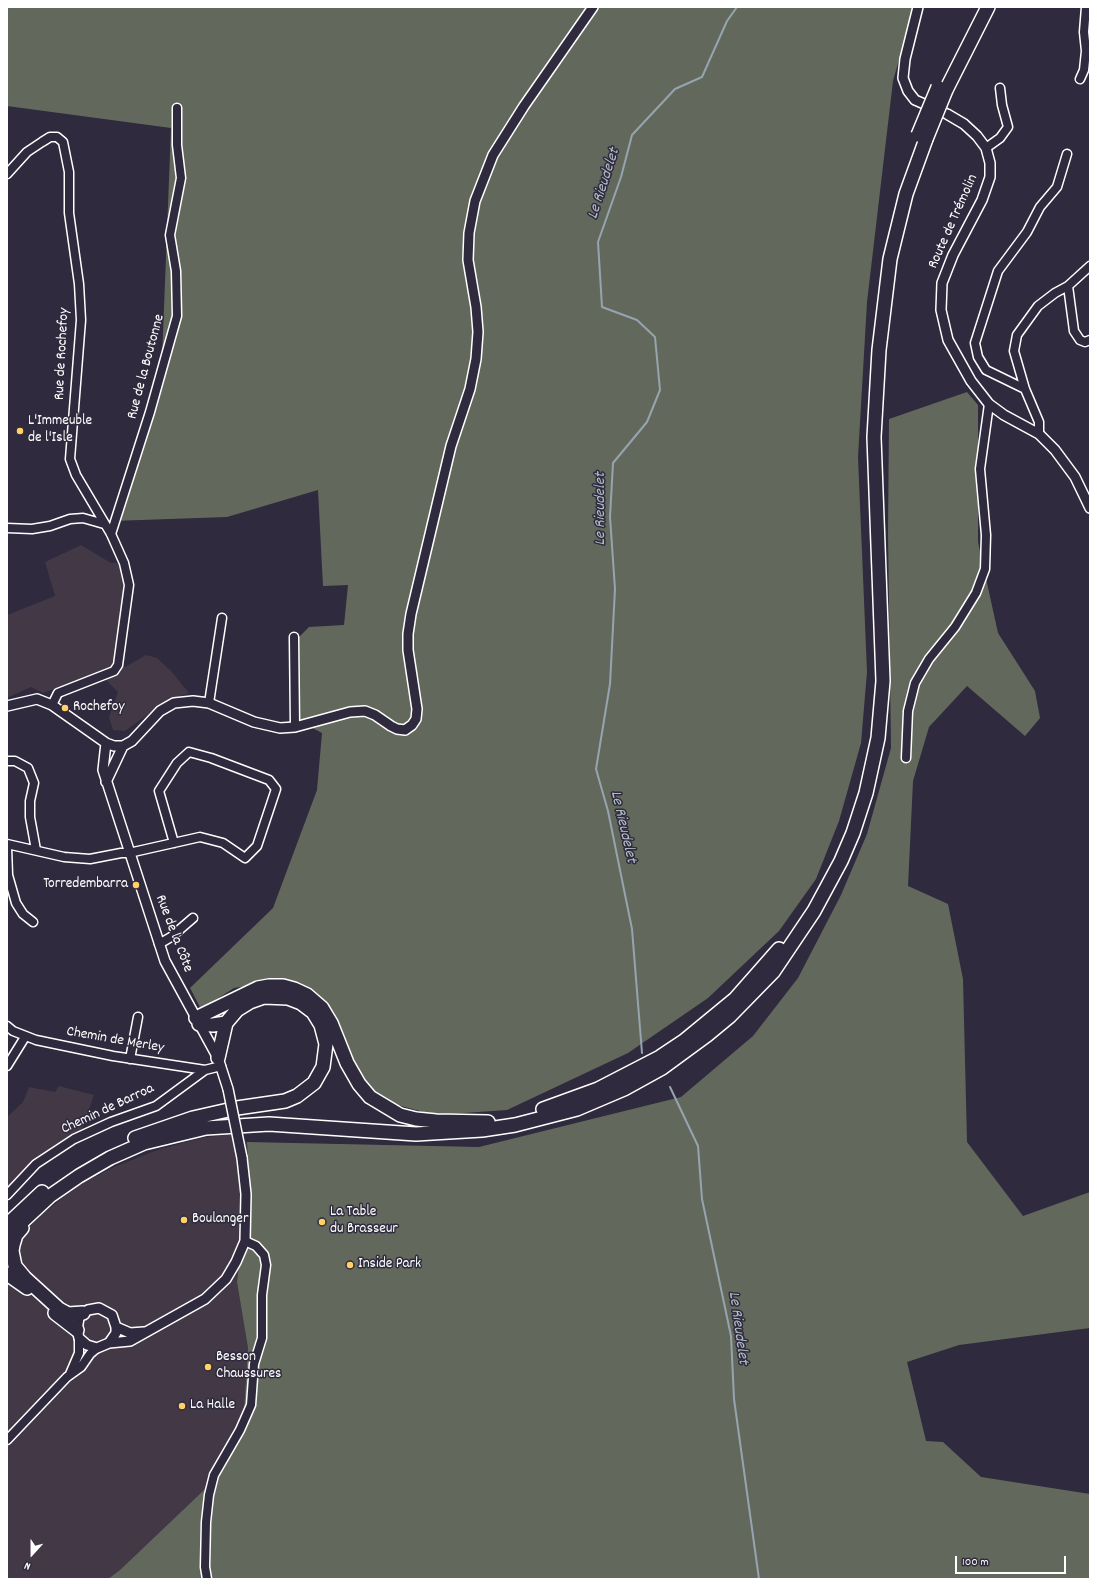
<!DOCTYPE html>
<html>
<head>
<meta charset="utf-8">
<style>
  body { margin:0 }
  #map { position:relative; width:1097px; height:1586px; overflow:hidden; background:#2f2a3d; font-family:Dekko,sans-serif }
  canvas { display:block }
  .frame { position:absolute; inset:0; border:8px solid #fff; pointer-events:none }
  .north { position:absolute; left:12px; top:1534px; width:40px; height:40px; -webkit-text-stroke:3px #2f2a3d; paint-order:stroke; rotate:201deg; font-size:11px; font-weight:700; line-height:16px; text-align:center; color:#fff }
  .north::after { content:''; display:block; margin:auto; width:14px; height:18px; background:#fff; clip-path:polygon(50% 0,100% 100%,50% 72%,0 100%) }
  .scale { position:absolute; left:955px; top:1556px; width:111px; height:18px; box-sizing:border-box; border:2px solid #fff; border-top:0; padding-left:5px; font-size:12px; line-height:14px; white-space:nowrap; color:#fff; -webkit-text-stroke:3px #2f2a3d; paint-order:stroke }
</style>
</head>
<body>
<div id="map">
<canvas width="1097" height="1586"></canvas>
<div class="frame"></div>
<div class="north">N</div>
<div class="scale">100 m</div>
</div>
<script>
const ctx = document.querySelector('canvas').getContext('2d');
ctx.lineJoin = 'round';
function fillPath(path, color) {
  ctx.fillStyle = color;
  ctx.fill(path, 'evenodd');
}
function toPath(rows) {
  const path = new Path2D();
  for (const r of rows) {
    path.moveTo(r[0], r[1]);
    for (let i = 2; i < r.length; i += 2) path.lineTo(r[i], r[i + 1]);
  }
  return path;
}
function stroke(path, color, width, dash) {
  ctx.strokeStyle = color;
  ctx.lineWidth = width;
  ctx.lineCap = dash ? 'butt' : 'round';
  ctx.setLineDash(dash || []);
  ctx.stroke(path);
}
function drawText(font, color, halo, rows, align = 'center') {
  ctx.font = font + ' Dekko,sans-serif';
  ctx.lineWidth = 3;
  ctx.setLineDash([]);
  ctx.textBaseline = 'middle';
  ctx.strokeStyle = halo;
  ctx.fillStyle = color;
  for (const [text, x, y, turn = 0] of rows) {
    ctx.save();
    ctx.translate(x, y);
    ctx.rotate((+turn || 0) * Math.PI / 180);
    ctx.textAlign = isNaN(turn) ? turn : align;
    if (halo) ctx.strokeText(text, 0, 0);
    ctx.fillText(text, 0, 0);
    ctx.restore();
  }
}
fillPath(toPath([
  [81,545,111,563,119,563,124,576,125,592,115,658,125,667,146,655,157,658,171,671,189,693,168,700,125,731,113,730,109,717,118,692,99,673,43,693,31,687,7,698,7,615,55,596,45,562],
  [59,1086,94,1095,81,1133,7,1190,7,1117,23,1102,29,1087,55,1092],
  [230,1134,247,1142,249,1181,237,1282,248,1348,244,1411,204,1490,120,1570,108,1579,7,1579,7,1249,40,1216,77,1186,114,1167,160,1149,202,1138]
]), '#423846');
fillPath(toPath([
  [7,7,914,7,893,81,867,302,858,457,867,672,861,743,839,821,816,879,779,931,708,998,628,1053,507,1110,434,1115,387,1102,360,1077,348,1049,277,981,234,988,201,1009,190,988,273,908,317,790,322,733,299,721,298,638,309,627,344,625,348,585,323,586,318,490,227,517,112,521,162,359,171,128,7,106],
  [967,392,978,405,978,542,998,633,1035,691,1040,718,1025,736,967,686,929,727,913,781,908,886,948,904,963,979,967,1142,1023,1216,1090,1192,1090,1328,959,1345,907,1362,926,1441,943,1442,981,1477,1090,1494,1090,1579,108,1579,120,1570,204,1490,244,1411,248,1348,237,1282,249,1181,247,1142,479,1147,681,1097,753,1036,798,978,841,895,867,834,891,748,888,532,889,419]
]), '#62695c');
stroke(toPath([
  [642,1053,632,929,608,811,596,769,610,684,615,589,610,517,613,463,647,422,660,390,655,337,637,320,602,307,598,242,621,177,632,135,675,89,702,77,727,21,737,7],
  [670,1087,698,1146,702,1199,731,1336,734,1399,759,1579]
]), '#96a4b0', 2);
const minor = toPath([
  [1080,79,1084,70,1086,51,1084,32,1086,7],
  [986,148,1000,138,1008,127,1002,105,1000,88],
  [7,174,27,152,42,142,50,137,57,137,63,142,69,172,69,213,79,284,81,320,70,459,76,475,111,534,124,563,129,585,118,665,114,671,58,693,52,705],
  [1068,286,1074,331,1080,340,1085,342,1090,340],
  [1025,389,986,370,978,357,975,343,998,271,1027,232,1040,207,1057,187,1067,154],
  [1039,434,1039,422,1025,389,1014,351,1017,335,1038,306,1055,293,1068,286,1090,266],
  [7,528,32,529,50,526,70,519,83,518,104,524],
  [111,534,150,412,177,316,176,271,170,235,181,178,177,145,177,108],
  [294,637,295,727],
  [209,703,222,618],
  [906,758,908,711,915,683,929,659,955,627,976,593,985,569,986,535,980,469,989,404],
  [7,761,15,761,28,768,34,783,30,801,30,817,36,850],
  [7,844,64,857,90,859,121,853,129,853,200,837,223,843,245,858,257,846,276,789,269,780,211,758,189,752,177,763,159,791,174,843],
  [7,847,8,875,16,903,23,914,33,922],
  [159,944,171,937,193,918],
  [7,1026,13,1031,36,1040,113,1056,205,1070,221,1066],
  [130,1059,138,1017],
  [7,1066,25,1037],
  [7,1195,36,1164,74,1139,111,1122,156,1106,205,1070],
  [70,1374,79,1353,79,1338],
  [7,1440,67,1377,81,1367,90,1354,97,1348],
  [207,1579,205,1567,206,1522,209,1495,214,1475,240,1430,251,1405,254,1364,262,1338,262,1295,266,1265,264,1255,256,1246,245,1241]
]);
const tertiary = toPath([
  [918,7,905,59,903,78,908,91,915,100,947,114,964,124,977,136,986,148,990,163,990,177,982,200,953,255,942,283,941,310,948,340,971,381,989,404,1004,415,1039,434,1055,450,1075,477,1090,508],
  [7,706,37,699,52,705,106,743,114,746,123,746,132,741,160,711,174,703,193,701,209,703,254,722,280,728,295,727,350,712,365,711,375,715,391,726,397,729,405,730,412,725,416,719,417,709,408,650,408,634,411,614,451,446,470,389,476,359,478,332,476,307,468,260,469,233,475,201,493,155,524,106,593,7],
  [106,743,103,770,165,961,218,1058,228,1089],
  [106,782,123,746],
  [116,1327,130,1333,144,1332],
  [109,1343,116,1333,116,1327,112,1315,99,1308,88,1310,83,1313,79,1318,77,1330,79,1338,87,1345,97,1348,109,1343,130,1341,205,1299,226,1279,236,1262,245,1241,246,1194,242,1158]
]);
const trunk = toPath([
  [946,90,988,7],
  [196,1018,258,988,269,986,283,986,294,989,307,995,322,1008,331,1023,347,1063,359,1084,370,1097,400,1115,416,1119,436,1121,488,1122],
  [199,1024,213,1025,226,1023],
  [543,1109,598,1089,660,1057,684,1041,735,999,779,949],
  [135,1138,193,1118,237,1108,285,1101,297,1096,314,1083,323,1067,326,1044,321,1025,313,1012,301,1003,288,998,264,997,250,1002,237,1010,226,1023,218,1058],
  [10,1222,42,1192],
  [22,1228,16,1235,13,1245,12,1251,15,1266,25,1278,59,1309,68,1314,83,1313],
  [7,1236,50,1196,79,1176,110,1158,144,1143,206,1128,269,1124,416,1134,482,1130,515,1125,577,1109,624,1089,662,1068,707,1035,730,1016,773,972,814,911,841,861,853,833,866,793,878,738,883,681,874,437,879,350,890,259,906,194,926,139],
  [7,1274,27,1288],
  [55,1313,77,1330]
]);
stroke(minor, '#fff', 11);
stroke(tertiary, '#fff', 12);
stroke(trunk, '#fff', 16);
stroke(minor, '#2f2a3d', 8);
stroke(tertiary, '#2f2a3d', 9);
stroke(trunk, '#2f2a3d', 13);
const tertiaryBridge = toPath([
  [228,1089,242,1158]
]);
const trunkBridge = toPath([
  [918,135,938,87],
  [926,139,946,90]
]);
stroke(tertiaryBridge, '#fff', 12, []);
stroke(trunkBridge, '#fff', 16, []);
stroke(tertiaryBridge, '#2f2a3d', 9);
stroke(trunkBridge, '#2f2a3d', 13);
for (const [x, y, r, color] of [
  [20,431,4,"#ffd166"],
  [65,708,4,"#ffd166"],
  [136,885,4,"#ffd166"],
  [184,1220,4,"#ffd166"],
  [322,1222,4,"#ffd166"],
  [350,1265,4,"#ffd166"],
  [208,1367,4,"#ffd166"],
  [182,1406,4,"#ffd166"]
]) {
  const dot = new Path2D();
  dot.arc(x, y, r, 0, 2 * Math.PI);
  ctx.fillStyle = color;
  ctx.fill(dot);
  stroke(dot, '#2f2a3d', 1.5);
}
drawText('15px', '#fff', '#2f2a3d', [
  ["Route de Trémolin",954,222,-66],
  ["Rue de Rochefoy",63,354,-87],
  ["Rue de la Boutonne",147,367,-75],
  ["Rue de la Côte",173,934,69],
  ["Chemin de Merley",115,1041,10],
  ["Chemin de Barroa",108,1110,-25]
]);
drawText('15px', '#fff', '#2f2a3d', [
  ["L'Immeuble",28,422],
  ["de l'Isle",28,439],
  ["Rochefoy",73,708],
  ["Torredembarra",128,885,"right"],
  ["La Table",330,1213],
  ["du Brasseur",330,1230],
  ["Boulanger",192,1220],
  ["Inside Park",358,1265],
  ["Besson",216,1358],
  ["Chaussures",216,1375],
  ["La Halle",190,1406]
], 'left');
drawText('italic 16px', '#b0bbc4', '#2f2a3d', [
  ["Le Rieudelet",605,184,-72],
  ["Le Rieudelet",602,509,-90],
  ["Le Rieudelet",622,827,77],
  ["Le Rieudelet",737,1328,82]
]);
</script>
</body>
</html>
